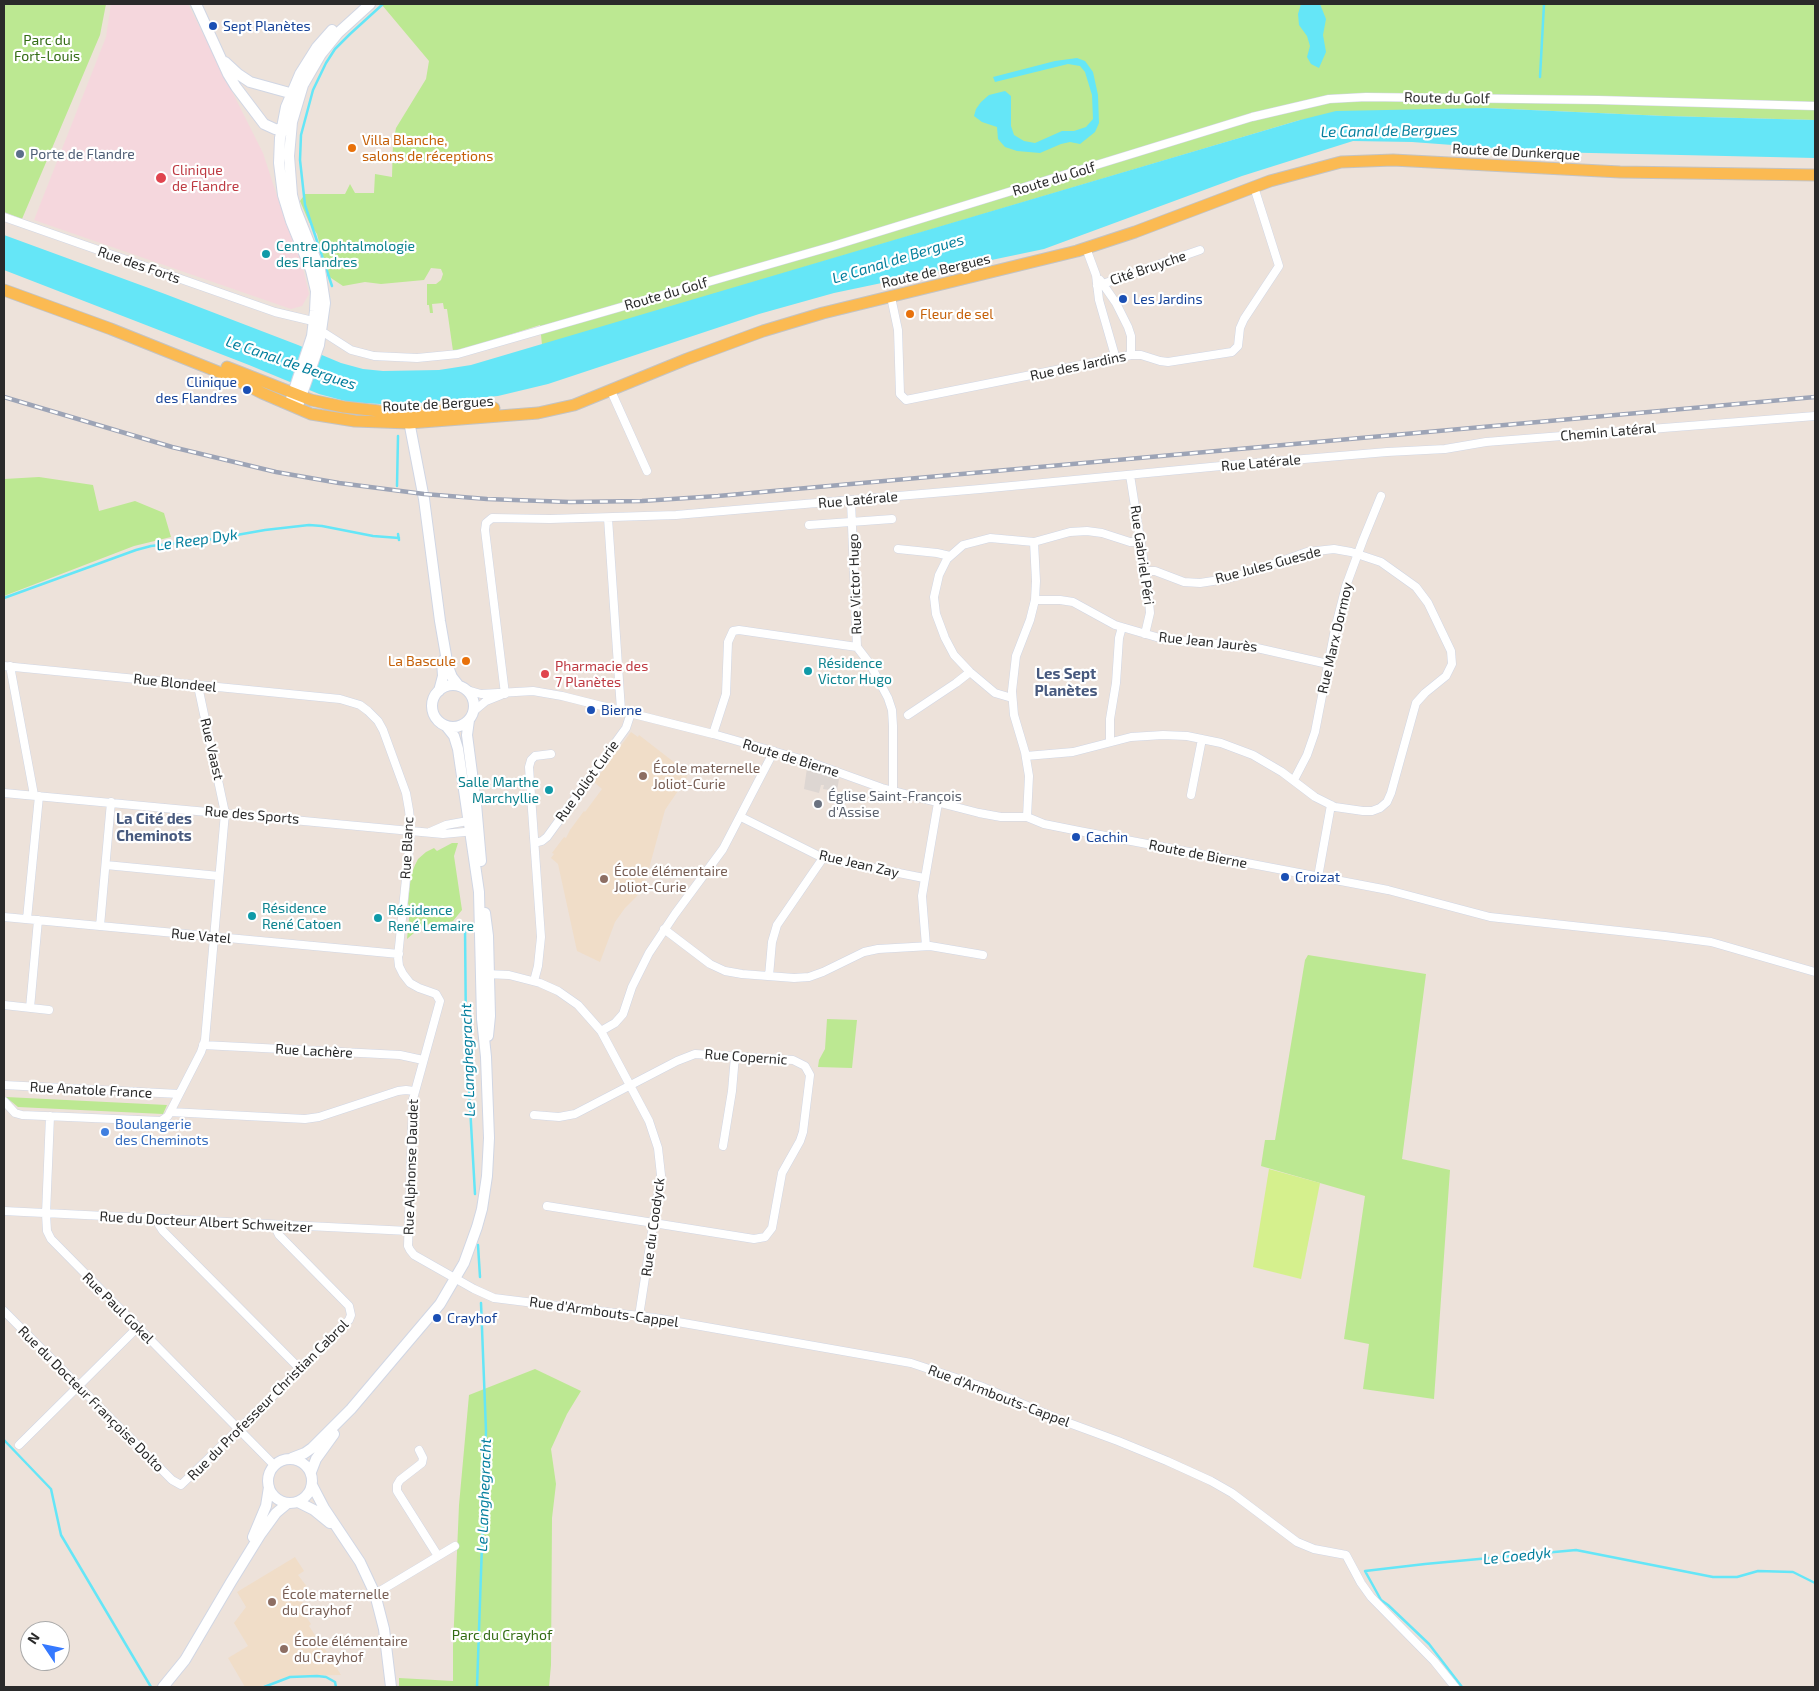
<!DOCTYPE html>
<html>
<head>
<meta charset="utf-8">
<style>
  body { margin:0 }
  #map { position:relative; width:1819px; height:1691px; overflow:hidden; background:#ede2da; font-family:"Exo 2",sans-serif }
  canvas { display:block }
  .frame { position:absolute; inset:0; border:5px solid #2a2a2a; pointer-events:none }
  .north { position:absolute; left:20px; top:1621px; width:50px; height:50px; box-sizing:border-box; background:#fff; border:1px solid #aaa; border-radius:50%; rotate:304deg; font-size:14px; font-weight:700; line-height:20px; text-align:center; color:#2a2a2a }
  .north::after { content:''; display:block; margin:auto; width:18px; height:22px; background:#3579ff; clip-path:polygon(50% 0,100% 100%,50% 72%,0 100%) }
</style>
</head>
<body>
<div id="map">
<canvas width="1819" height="1691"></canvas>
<div class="frame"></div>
<div class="north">N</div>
</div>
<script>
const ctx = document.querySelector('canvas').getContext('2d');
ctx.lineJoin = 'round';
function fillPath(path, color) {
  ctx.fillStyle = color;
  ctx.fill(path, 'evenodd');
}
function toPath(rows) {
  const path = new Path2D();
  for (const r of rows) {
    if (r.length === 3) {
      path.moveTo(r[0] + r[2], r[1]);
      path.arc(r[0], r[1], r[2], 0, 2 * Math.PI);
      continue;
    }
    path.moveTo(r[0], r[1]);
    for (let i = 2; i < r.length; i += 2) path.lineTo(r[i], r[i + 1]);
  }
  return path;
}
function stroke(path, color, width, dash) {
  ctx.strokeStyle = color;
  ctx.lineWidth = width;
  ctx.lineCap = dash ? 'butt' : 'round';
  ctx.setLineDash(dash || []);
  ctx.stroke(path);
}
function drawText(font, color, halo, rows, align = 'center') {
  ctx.font = font + ' "Exo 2",sans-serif';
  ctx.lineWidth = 4.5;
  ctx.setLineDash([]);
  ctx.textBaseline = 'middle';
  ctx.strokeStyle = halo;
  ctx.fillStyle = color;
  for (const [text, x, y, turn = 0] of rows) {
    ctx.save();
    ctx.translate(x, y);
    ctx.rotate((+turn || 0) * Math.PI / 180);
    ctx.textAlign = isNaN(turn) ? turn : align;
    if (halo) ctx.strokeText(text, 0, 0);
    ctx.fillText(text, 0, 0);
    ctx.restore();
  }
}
fillPath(toPath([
  [631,732,638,737,639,735,688,773,686,779,665,810,645,883,637,896,625,908,615,922,600,962,577,951,558,864,551,858,554,854,552,853,564,837,566,838,570,830,584,811,585,812,602,789,594,782],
  [295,1557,304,1571,298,1575,308,1588,306,1589,310,1595,301,1600,303,1603,299,1606,311,1624,309,1626,317,1638,320,1645,322,1644,341,1675,289,1676,259,1687,245,1687,228,1658,248,1646,234,1623,246,1607,237,1592]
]), '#f0ddc8');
fillPath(toPath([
  [111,4,188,4,263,153,279,202,300,256,309,294,302,306,291,309,34,220,106,37]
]), '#f5d7dd');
fillPath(toPath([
  [4,4,106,4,100,35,22,219,4,212],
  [384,4,1815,4,1815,120,1665,116,1486,108,1300,120,542,345,540,325,481,344,453,351,447,309,444,309,443,303,432,304,433,313,430,313,429,305,427,305,427,284,436,284,441,280,443,274,441,269,431,268,424,280,381,284,365,282,343,286,328,276,317,234,309,222,300,201,305,194,345,194,350,184,355,193,374,193,375,174,392,177,393,143,396,128,426,79,429,61,382,5],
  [39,477,93,485,99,511,135,501,164,513,171,537,134,546,4,596,4,479],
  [452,843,458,843,454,856,462,910,453,921,444,923,423,925,407,939,410,910,408,903,411,875,415,865,418,859,426,852,434,848,437,851],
  [1308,955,1426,974,1402,1159,1450,1170,1434,1399,1363,1389,1369,1344,1344,1339,1365,1196,1261,1166,1265,1140,1275,1140,1305,960],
  [827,1019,857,1020,852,1068,818,1067,819,1060,825,1049],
  [6,1097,167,1105,163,1114,18,1107],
  [535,1369,581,1391,567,1414,551,1449,556,1484,552,1518,551,1665,549,1687,399,1687,399,1678,453,1681,453,1646,459,1505,469,1395]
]), '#bce892');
fillPath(toPath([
  [1269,1169,1320,1183,1301,1279,1253,1267]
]), '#d5f08d');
fillPath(toPath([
  [807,768,839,779,837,791,823,789,824,785,821,785,819,793,804,789]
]), '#ddd6d2');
fillPath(toPath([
  [1301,4,1320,4,1326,19,1323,35,1326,52,1319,68,1311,64,1307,57,1310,46,1307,36,1299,25,1298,14],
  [1077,58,1085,61,1093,72,1098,95,1099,123,1095,132,1080,144,1070,142,1061,144,1040,153,1017,151,1005,147,998,139,997,127,982,122,974,116,976,109,981,102,989,95,1005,91,1011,96,1011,126,1014,135,1024,141,1035,143,1062,131,1074,131,1086,127,1093,119,1092,95,1085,72,1080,66,1068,64,995,82,993,77,1055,61],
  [1486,108,1665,116,1815,120,1815,158,1547,152,1412,142,1353,141,1242,176,1044,249,834,293,759,314,548,384,498,396,396,405,349,402,319,394,249,365,4,270,4,235,165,294,298,345,341,363,363,369,383,371,439,370,471,365,1300,120,1336,111]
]), '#65e6f7');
stroke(toPath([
  [1540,77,1544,4],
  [332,286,305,205,300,160,301,135,313,90,326,63,335,49,350,34,383,4],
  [397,486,398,436],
  [398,534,399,540],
  [4,598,136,550,151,546,214,539,265,530,309,525,322,526,373,536,399,538],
  [465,927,466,1036,475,1194],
  [478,1245,480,1277],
  [4,1440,51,1489,61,1535,151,1687],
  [264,1687,290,1677,317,1676,326,1677,335,1682,336,1687],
  [477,1687,486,1431,481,1303],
  [1462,1687,1429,1644,1388,1605,1381,1600,1365,1571,1425,1564,1576,1550,1713,1577,1737,1577,1758,1571,1793,1572,1815,1583]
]), '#65e6f7', 2.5);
const street = toPath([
  [4,217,275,312,317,322],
  [1086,248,1096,275,1099,300,1116,359],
  [1100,280,1116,303,1128,327,1131,336,1131,355],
  [1097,286,1200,250],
  [891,297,898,330,900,394,906,400,1131,355,1141,355,1160,361,1168,362,1232,352,1238,346,1240,328,1244,319,1279,266,1254,187],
  [316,330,326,334,351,350,374,356,417,358,458,354,833,246,1252,117,1329,99,1366,97,1598,100,1815,106],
  [611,391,647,471],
  [1130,475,1148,589,1150,613,1145,634],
  [851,501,857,647],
  [608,518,621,710],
  [809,525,892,519],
  [898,549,937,553,950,556],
  [1035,600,1060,600,1073,602,1115,625,1163,639,1257,648,1328,664],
  [4,666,340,699,360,705,368,711,378,721,383,730,406,793,409,810,411,830,398,957,399,966,403,974,410,983,419,988,436,994,440,1001,413,1099,408,1246,410,1250,414,1255,474,1289,494,1298,655,1318,911,1363,980,1386,1058,1419,1118,1441,1167,1461,1211,1481,1232,1493,1297,1542,1314,1549,1346,1555,1361,1583,1371,1597,1434,1661,1455,1687],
  [10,666,34,795],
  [467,690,481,694,533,691,562,696,713,734,804,760,882,788,979,813,1001,817,1027,817,1044,824,1079,831,1388,890,1490,917,1665,936,1711,942,1815,972],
  [505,694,485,530,486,523,492,518,550,519,676,515,980,489,1221,466,1387,452,1445,449,1486,442,1815,416],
  [1012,698,995,693,970,672,954,655,945,638,936,614,934,597,939,575,947,559,963,545,990,538,1034,542,1070,532,1087,531,1102,533,1130,542,1141,542],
  [474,711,486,701,501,695],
  [908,715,956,683,970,672],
  [713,734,726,694,728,642,733,631,739,630,857,647,870,664,888,698,892,710,893,726,893,791],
  [1110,741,1110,719,1116,683,1119,638,1122,627],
  [1026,756,1073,752,1131,737,1163,735,1187,736,1221,743,1253,755,1282,772,1315,797,1335,807,1363,811,1372,811,1380,808,1387,802,1391,793,1416,703,1425,693,1446,676,1452,664,1451,651,1428,603,1416,587,1381,562,1351,552,1334,549,1307,552,1251,572,1226,579,1200,583,1184,582,1155,571,1146,571],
  [1294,780,1307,755,1315,732,1335,629,1346,586,1363,540,1381,496],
  [4,793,443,834,475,831],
  [1191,795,1202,739],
  [741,817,823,858,924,878],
  [1027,817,1029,776,1025,752,1014,715,1012,691,1016,656,1030,620,1035,600,1036,581,1034,542],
  [430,832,446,825,473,820],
  [535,843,542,841,547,837,626,728,631,713],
  [106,865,219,876],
  [1318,877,1331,805],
  [4,917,399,954],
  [27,919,39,796],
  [100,926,111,802],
  [664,929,710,964,725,971,742,974,794,978,809,977,823,972,864,952,878,949,930,946,983,955],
  [926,946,922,896,938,803],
  [485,974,509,975,540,983,558,991,578,1005,601,1031,649,1121,658,1148,661,1175,639,1316],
  [769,976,772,942,777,925,823,858],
  [534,981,538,966,541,937,529,767,531,760,535,756,551,754],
  [4,1005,49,1010],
  [30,1008,38,920],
  [601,1031,615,1023,623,1014,632,987,649,953,675,914,723,849,774,751],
  [203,1045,400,1055,423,1060],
  [4,1085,179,1094],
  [4,1101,15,1113,22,1115,161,1121,168,1116,201,1052,205,1040,225,813,198,686],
  [170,1112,305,1119,319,1117,398,1091,406,1090,414,1091],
  [534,1115,559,1117,575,1114,677,1061,695,1054,793,1060,805,1066,810,1075,803,1132,800,1141,782,1173,772,1228,765,1237,754,1239,547,1206],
  [50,1116,46,1214,47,1231,51,1239,274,1465],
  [723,1146,732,1091,735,1056],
  [4,1211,409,1231],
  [158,1219,159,1225,163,1231,300,1369],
  [4,1311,172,1480,181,1485,273,1396,349,1320,351,1315,349,1306,279,1235,274,1225],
  [19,1445,137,1328],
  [419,1450,423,1458,422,1463,400,1480,397,1485,397,1491,438,1556],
  [375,1594,455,1546]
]);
const secondary = toPath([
  [196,4,228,74,236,87,264,124,275,129,288,131],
  [225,62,238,74,250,82,297,95],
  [291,399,312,336,315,311,316,291,311,270,291,221,283,195,279,163,280,138,286,107,300,74,317,47,332,30],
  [297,408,319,345,325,303,320,270,296,210,292,195,289,156,292,122,303,85,321,54,338,33,370,4],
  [408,416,424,499,440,621,448,667,452,677,459,686],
  [453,706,21],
  [439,691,443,676,442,661],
  [469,720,467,735,476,804,481,861],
  [485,913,488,936,490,1016,488,1036],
  [292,1458,305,1453,312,1448,351,1409,440,1304,464,1263,477,1227,482,1209,487,1176,489,1138,486,1057,482,1019,479,892,458,749,454,736,446,726],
  [290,1481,22],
  [311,1472,316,1459,334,1434],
  [312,1485,324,1508,360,1562,375,1594,384,1629,391,1687],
  [298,1502,314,1510,330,1523],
  [253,1537,266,1506,269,1487],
  [163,1687,185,1660,231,1582,260,1535,276,1513,288,1503]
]);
const primary = toPath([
  [4,290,111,329,231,377,262,393,311,414,355,421,409,423,538,413,574,405,687,359,763,331,823,313,1077,251,1135,232,1270,181,1341,162,1393,160,1620,172,1815,175],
  [227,367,311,400,344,407,379,411,408,412,494,408]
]);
stroke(street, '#d0d6e4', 9);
stroke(secondary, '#d0d6e4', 12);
stroke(primary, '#c3c3c3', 13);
stroke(street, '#fff', 8);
stroke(secondary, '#fff', 10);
stroke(primary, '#fbba52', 11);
const rail = toPath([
  [4,397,172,447,276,472,339,483,424,494,487,499,570,502,642,501,718,496,1815,397]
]);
stroke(rail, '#9da4b6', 4.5);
stroke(rail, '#fff', 2.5, [8]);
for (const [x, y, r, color] of [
  [213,26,5,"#1a4fb4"],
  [352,148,5,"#e8710a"],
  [20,154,5,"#5c6f8a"],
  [161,178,6,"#e0444e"],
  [266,254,5,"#0f9aa8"],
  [1123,299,5,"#1a4fb4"],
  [910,314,5,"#e8710a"],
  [247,390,5,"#1a4fb4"],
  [466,661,5,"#e8710a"],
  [808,671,5,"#0f9aa8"],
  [545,674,5,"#e0444e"],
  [591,710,5,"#1a4fb4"],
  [643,776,5,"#8d6e63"],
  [549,790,5,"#0f9aa8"],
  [818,804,5,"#6b7280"],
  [1076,837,5,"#1a4fb4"],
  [1285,877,5,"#1a4fb4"],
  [604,879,5,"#8d6e63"],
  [252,916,5,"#0f9aa8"],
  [378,918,5,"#0f9aa8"],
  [105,1132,5,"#3f7fe0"],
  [437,1318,5,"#1a4fb4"],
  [272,1602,5,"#8d6e63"],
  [284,1649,5,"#8d6e63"]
]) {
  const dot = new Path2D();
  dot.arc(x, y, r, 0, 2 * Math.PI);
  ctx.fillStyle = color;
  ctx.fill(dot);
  stroke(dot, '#fff', 2);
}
drawText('14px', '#164399', '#fff', [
  ["Sept Planètes",223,26],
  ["Les Jardins",1133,299],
  ["Clinique",237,382,"right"],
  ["des Flandres",237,398,"right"],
  ["Bierne",601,710],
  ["Cachin",1086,837],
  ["Croizat",1295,877],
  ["Crayhof",447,1318]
], 'left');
drawText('14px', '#336c14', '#fff', [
  ["Parc du",47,40],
  ["Fort-Louis",47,56],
  ["Parc du Crayhof",502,1635]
]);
drawText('14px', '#2a2a2a', '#fff', [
  ["Route du Golf",1447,98,1],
  ["Route de Dunkerque",1516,152,3],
  ["Route du Golf",1054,179,-17],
  ["Rue des Forts",139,265,19],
  ["Cité Bruyche",1148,268,-19],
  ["Route de Bergues",936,271,-13],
  ["Route du Golf",666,294,-16],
  ["Rue des Jardins",1078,366,-12],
  ["Route de Bergues",438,404,-3],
  ["Chemin Latéral",1608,432,-5],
  ["Rue Latérale",1261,463,-5],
  ["Rue Latérale",858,500,-5],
  ["Rue Gabriel Péri",1142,555,82],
  ["Rue Jules Guesde",1268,565,-15],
  ["Rue Victor Hugo",855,584,-92],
  ["Rue Marx Dormoy",1335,638,-77],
  ["Rue Jean Jaurès",1208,642,6],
  ["Rue Blondeel",175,683,6],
  ["Rue Vaast",212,749,77],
  ["Route de Bierne",791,758,17],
  ["Rue Joliot Curie",587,781,-54],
  ["Rue des Sports",252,815,5],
  ["Rue Blanc",407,848,-87],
  ["Route de Bierne",1198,854,11],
  ["Rue Jean Zay",859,864,13],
  ["Rue Vatel",201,936,5],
  ["Rue Lachère",314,1051,3],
  ["Rue Copernic",746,1057,4],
  ["Rue Anatole France",91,1090,3],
  ["Rue Alphonse Daudet",411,1167,-88],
  ["Rue du Docteur Albert Schweitzer",206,1222,3],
  ["Rue du Coodyck",653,1227,-82],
  ["Rue Paul Gokel",118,1308,45],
  ["Rue d'Armbouts-Cappel",604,1312,8],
  ["Rue d'Armbouts-Cappel",999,1396,21],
  ["Rue du Docteur Françoise Dolto",91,1399,45],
  ["Rue du Professeur Christian Cabrol",268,1400,-45]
]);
drawText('14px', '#c56008', '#fff', [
  ["Villa Blanche,",362,140],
  ["salons de réceptions",362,156],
  ["Fleur de sel",920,314],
  ["La Bascule",456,661,"right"]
], 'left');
drawText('14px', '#4e5e75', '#fff', [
  ["Porte de Flandre",30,154]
], 'left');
drawText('14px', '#be3a42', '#fff', [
  ["Clinique",172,170],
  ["de Flandre",172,186],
  ["Pharmacie des",555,666],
  ["7 Planètes",555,682]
], 'left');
drawText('14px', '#0d838f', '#fff', [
  ["Centre Ophtalmologie",276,246],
  ["des Flandres",276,262],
  ["Résidence",818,663],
  ["Victor Hugo",818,679],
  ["Salle Marthe",539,782,"right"],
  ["Marchyllie",539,798,"right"],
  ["Résidence",262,908],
  ["René Catoen",262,924],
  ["Résidence",388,910],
  ["René Lemaire",388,926]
], 'left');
drawText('14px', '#785e54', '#fff', [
  ["École maternelle",653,768],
  ["Joliot-Curie",653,784],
  ["École élémentaire",614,871],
  ["Joliot-Curie",614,887],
  ["École maternelle",282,1594],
  ["du Crayhof",282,1610],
  ["École élémentaire",294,1641],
  ["du Crayhof",294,1657]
], 'left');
drawText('14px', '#5b616d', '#fff', [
  ["Église Saint-François",828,796],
  ["d'Assise",828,812]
], 'left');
drawText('14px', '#366cbe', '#fff', [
  ["Boulangerie",115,1124],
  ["des Cheminots",115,1140]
], 'left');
drawText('italic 15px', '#047f9d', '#fff', [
  ["Le Canal de Bergues",1389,131,-1],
  ["Le Canal de Bergues",898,259,-17],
  ["Le Canal de Bergues",291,363,19],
  ["Le Reep Dyk",197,540,-8],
  ["Le Langhegracht",468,1060,-92],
  ["Le Langhegracht",484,1495,-88],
  ["Le Coedyk",1517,1556,-6]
]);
drawText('bold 15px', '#47597e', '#fff', [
  ["Les Sept",1066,674],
  ["Planètes",1066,691],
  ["La Cité des",154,819],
  ["Cheminots",154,836]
]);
</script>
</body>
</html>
